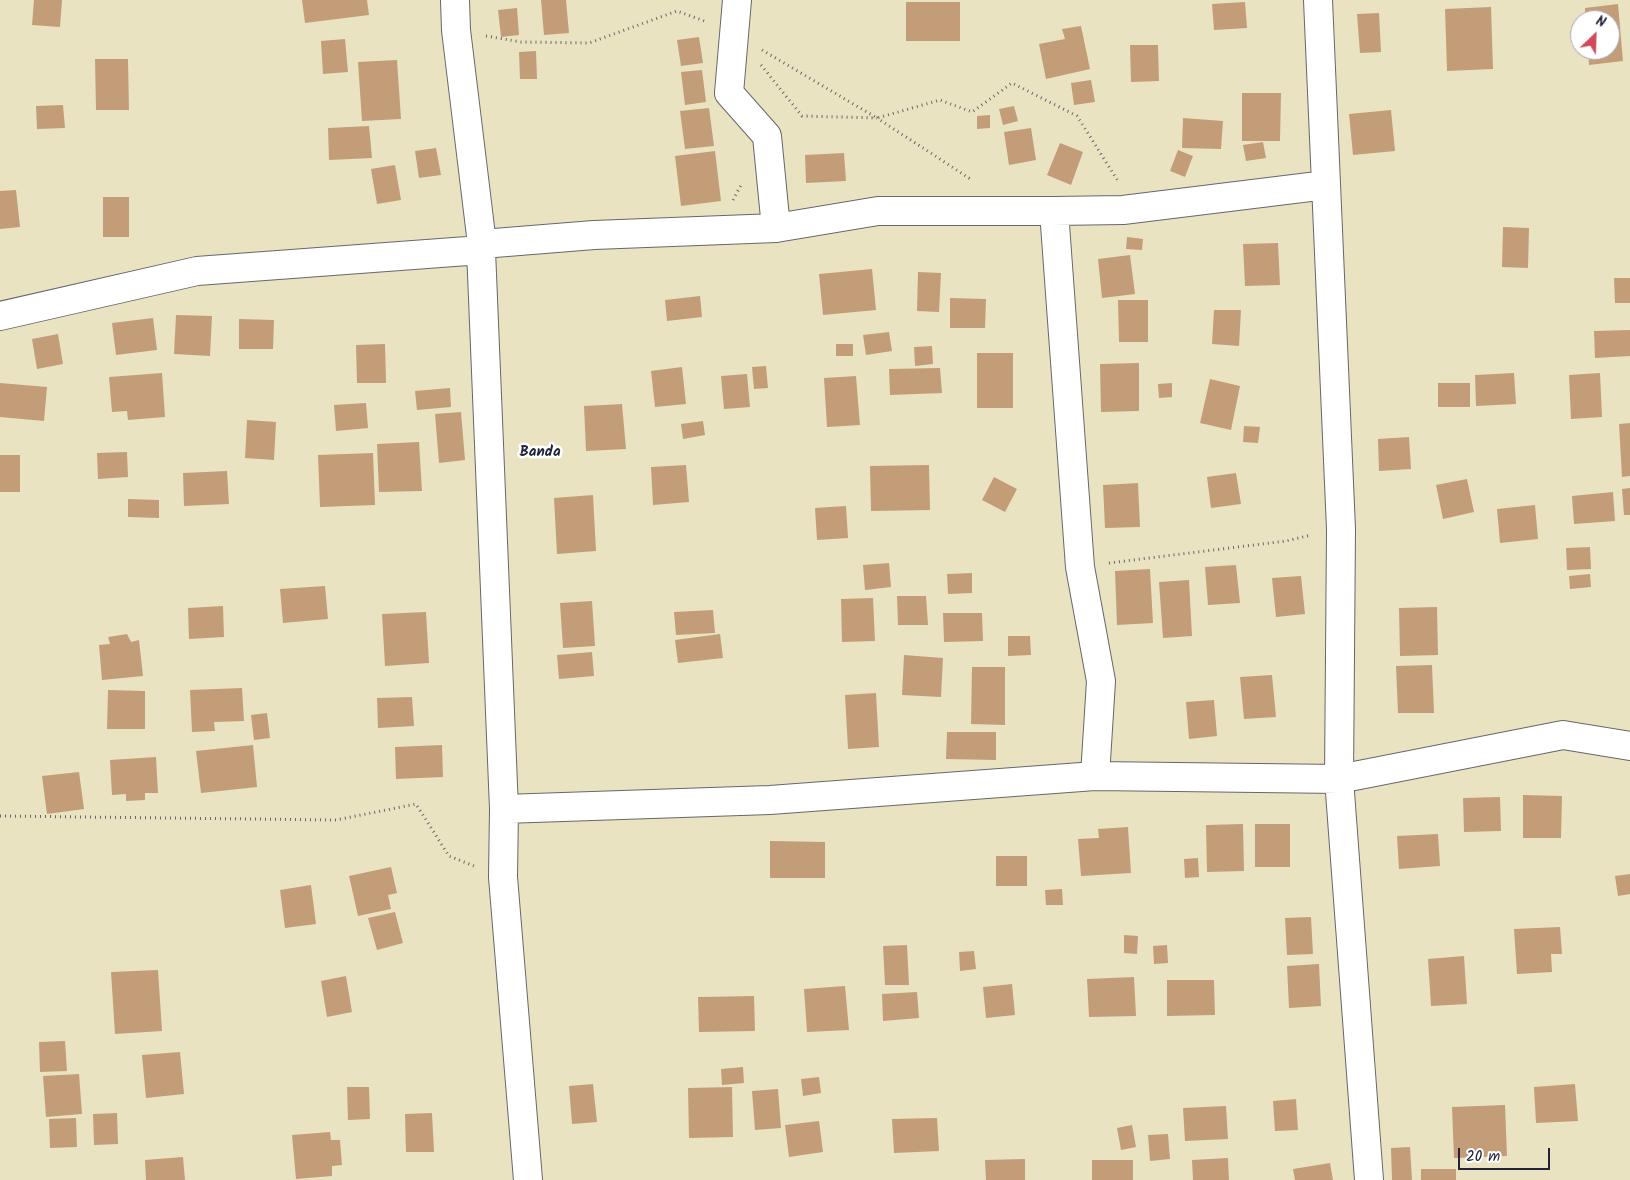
<!DOCTYPE html>
<html>
<head>
<meta charset="utf-8">
<style>
  body { margin:0 }
  #map { position:relative; width:1630px; height:1180px; overflow:hidden; background:#eae3c1; font-family:Kalam,sans-serif }
  canvas { display:block }
  .north { position:absolute; left:1570px; top:10px; width:50px; height:50px; box-sizing:border-box; background:#fff; border:1px solid #a7a7b1; border-radius:50%; rotate:24deg; font-size:14px; font-weight:700; line-height:20px; text-align:center; color:#22223b }
  .north::after { content:''; display:block; margin:auto; width:18px; height:22px; background:#d1495b; clip-path:polygon(50% 0,100% 100%,50% 72%,0 100%) }
  .scale { position:absolute; left:1458px; top:1148px; width:92px; height:22px; box-sizing:border-box; border:2px solid #22223b; border-top:0; padding-left:6px; font-size:15px; line-height:18px; white-space:nowrap; color:#22223b; -webkit-text-stroke:4px #fff; paint-order:stroke }
</style>
</head>
<body>
<div id="map">
<canvas width="1630" height="1180"></canvas>
<div class="north">N</div>
<div class="scale">20 m</div>
</div>
<script>
const ctx = document.querySelector('canvas').getContext('2d');
ctx.lineJoin = 'round';
function fillPath(path, color) {
  ctx.fillStyle = color;
  ctx.fill(path, 'evenodd');
}
function toPath(rows) {
  const path = new Path2D();
  for (const r of rows) {
    path.moveTo(r[0], r[1]);
    for (let i = 2; i < r.length; i += 2) path.lineTo(r[i], r[i + 1]);
  }
  return path;
}
function stroke(path, color, width, dash) {
  ctx.strokeStyle = color;
  ctx.lineWidth = width;
  ctx.lineCap = dash ? 'butt' : 'round';
  ctx.setLineDash(dash || []);
  ctx.stroke(path);
}
function drawText(font, color, halo, rows, align = 'center') {
  ctx.font = font + ' Kalam,sans-serif';
  ctx.lineWidth = 5;
  ctx.setLineDash([]);
  ctx.textBaseline = 'middle';
  ctx.strokeStyle = halo;
  ctx.fillStyle = color;
  for (const [text, x, y, turn = 0] of rows) {
    ctx.save();
    ctx.translate(x, y);
    ctx.rotate((+turn || 0) * Math.PI / 180);
    ctx.textAlign = isNaN(turn) ? turn : align;
    if (halo) ctx.strokeText(text, 0, 0);
    ctx.fillText(text, 0, 0);
    ctx.restore();
  }
}
fillPath(toPath([
  [34,0,62,0,60,27,32,25],
  [302,0,367,0,369,15,305,23],
  [541,0,566,0,569,33,544,35],
  [906,2,960,2,960,41,906,41],
  [1245,2,1247,28,1214,30,1212,4],
  [1618,4,1623,61,1589,65,1588,50,1610,50,1610,20,1585,20,1585,8],
  [1491,7,1493,69,1447,71,1445,9],
  [517,8,519,35,501,37,498,10],
  [1379,13,1381,52,1360,53,1357,14],
  [1081,26,1090,69,1046,79,1039,44,1065,39,1062,29],
  [699,37,703,63,681,66,677,40],
  [345,39,348,72,323,74,321,41],
  [1130,45,1158,45,1159,81,1131,82],
  [536,51,537,79,520,79,519,52],
  [95,59,128,59,129,110,96,110],
  [397,60,401,119,362,121,358,62],
  [702,70,706,102,685,105,681,72],
  [1091,80,1095,102,1074,105,1071,83],
  [1242,93,1281,93,1280,141,1242,141],
  [63,105,65,128,37,129,36,106],
  [1014,106,1018,121,1003,125,999,109],
  [709,108,714,146,685,149,680,111],
  [1391,110,1395,151,1353,155,1349,114],
  [990,115,990,128,977,129,977,116],
  [1183,118,1223,121,1221,149,1182,148],
  [369,126,372,158,329,160,328,128],
  [1031,128,1036,160,1009,165,1004,132],
  [1263,142,1266,158,1246,161,1243,145],
  [1060,143,1083,152,1071,185,1047,175],
  [436,148,441,175,419,178,415,151],
  [1178,150,1193,156,1185,177,1170,171],
  [715,151,721,201,681,206,675,156],
  [844,153,846,181,806,183,805,155],
  [395,165,401,200,377,204,371,169],
  [16,190,20,227,0,229,0,191],
  [103,197,129,197,129,237,103,237],
  [1503,227,1529,228,1528,268,1502,267],
  [1127,237,1143,239,1142,250,1126,249],
  [1278,243,1280,285,1245,286,1243,244],
  [1130,255,1135,294,1102,298,1098,259],
  [872,269,876,310,823,315,819,274],
  [918,272,941,273,939,312,917,311],
  [1614,278,1630,278,1630,303,1615,303],
  [700,296,702,317,667,321,665,300],
  [950,298,986,299,985,328,950,328],
  [1118,300,1148,300,1148,342,1119,342],
  [1214,310,1241,310,1239,346,1212,344],
  [176,315,212,316,210,356,174,354],
  [153,318,157,350,116,355,112,323],
  [239,319,274,320,273,349,239,349],
  [1630,330,1630,356,1595,358,1594,331],
  [889,332,892,351,866,355,863,335],
  [58,334,63,364,37,369,32,339],
  [385,344,386,383,357,383,356,345],
  [836,344,853,344,853,356,836,356],
  [932,346,933,364,915,366,914,347],
  [977,353,1013,353,1013,408,977,408],
  [1139,363,1139,411,1101,412,1100,364],
  [766,366,768,388,754,389,752,367],
  [682,367,686,404,655,407,651,371],
  [940,368,942,393,890,395,889,369],
  [162,373,165,417,128,420,127,411,112,412,109,377],
  [1514,373,1516,404,1476,406,1475,375],
  [1600,373,1602,417,1571,419,1569,375],
  [747,374,750,407,724,409,721,376],
  [856,376,860,425,827,427,824,378],
  [1210,379,1240,386,1231,430,1200,423],
  [0,383,47,387,44,421,0,417],
  [1172,383,1172,397,1159,398,1158,384],
  [1438,383,1470,383,1470,407,1438,407],
  [450,388,451,407,417,410,415,391],
  [366,403,368,428,336,431,334,405],
  [622,404,626,449,586,451,584,406],
  [461,412,465,460,439,463,435,414],
  [247,420,276,422,274,460,245,458],
  [703,421,705,435,683,439,681,424],
  [1630,423,1630,476,1622,477,1619,424],
  [1244,426,1260,427,1258,443,1243,442],
  [1409,437,1411,469,1379,471,1378,439],
  [419,442,422,491,379,492,377,444],
  [127,452,128,477,98,479,97,453],
  [373,453,375,505,320,507,318,455],
  [0,455,20,455,20,492,0,492],
  [686,465,689,502,653,505,651,467],
  [929,465,930,510,871,511,870,466],
  [227,471,229,504,184,506,183,473],
  [1236,473,1241,504,1211,508,1207,477],
  [994,477,1017,489,1005,512,982,500],
  [1467,479,1474,512,1443,519,1436,485],
  [1138,483,1140,527,1105,528,1103,485],
  [1630,488,1630,515,1624,515,1622,489],
  [1613,492,1615,521,1574,524,1572,496],
  [593,495,596,551,557,554,554,498],
  [128,499,159,500,159,518,128,517],
  [1535,505,1538,539,1500,543,1497,509],
  [846,506,848,538,817,540,815,508],
  [1590,547,1591,569,1567,570,1566,548],
  [889,563,891,587,865,590,863,565],
  [1236,565,1240,603,1208,605,1205,567],
  [1150,569,1153,623,1117,625,1115,571],
  [972,573,972,593,948,594,947,574],
  [1590,574,1591,587,1570,589,1569,576],
  [1301,576,1305,614,1276,617,1272,578],
  [1189,580,1192,636,1163,638,1159,582],
  [325,586,328,619,283,623,280,589],
  [897,596,926,596,928,625,898,625],
  [873,598,875,641,842,642,841,599],
  [592,601,595,646,563,648,560,603],
  [223,606,224,637,189,639,188,608],
  [1437,607,1438,655,1400,656,1399,608],
  [713,610,715,633,676,635,674,612],
  [426,612,429,663,385,666,382,614],
  [943,613,982,613,983,641,944,642],
  [127,634,131,642,139,640,143,676,102,680,99,645,110,644,108,637],
  [720,634,723,658,678,663,675,640],
  [1008,636,1030,636,1031,655,1008,656],
  [592,652,594,676,559,679,557,655],
  [904,655,943,658,941,697,902,695],
  [1432,665,1434,713,1398,713,1396,666],
  [972,667,1005,667,1005,725,971,724],
  [1272,675,1276,717,1244,719,1240,677],
  [242,688,244,721,214,722,215,731,192,732,190,690],
  [108,690,145,691,145,729,107,729],
  [876,693,879,747,848,749,845,695],
  [412,697,414,726,378,728,377,698],
  [1214,700,1217,736,1189,739,1186,702],
  [267,713,270,738,254,740,251,715],
  [947,732,996,732,996,760,946,759],
  [253,745,257,787,201,793,196,751],
  [442,745,443,777,396,779,395,747],
  [156,757,158,793,145,793,145,800,126,801,126,794,112,795,110,760],
  [79,772,84,809,47,814,42,776],
  [1523,795,1562,796,1561,838,1523,838],
  [1500,797,1501,831,1464,832,1463,798],
  [1243,824,1244,871,1207,872,1206,825],
  [1255,824,1290,824,1290,867,1255,867],
  [1128,827,1131,873,1081,876,1078,839,1099,838,1098,829],
  [1438,834,1440,866,1399,869,1397,836],
  [770,841,825,842,825,878,770,878],
  [996,856,1027,856,1027,886,996,886],
  [1198,858,1199,877,1185,878,1184,859],
  [391,867,397,893,388,895,391,909,358,916,349,876],
  [1630,874,1630,894,1618,896,1615,876],
  [311,885,316,924,285,928,280,890],
  [1062,889,1063,905,1046,905,1045,890],
  [395,912,403,943,377,950,368,918],
  [1311,917,1313,954,1287,955,1285,918],
  [1560,927,1562,954,1551,954,1552,972,1517,974,1514,929],
  [1124,935,1138,936,1137,954,1124,953],
  [907,945,909,985,885,985,883,946],
  [1167,945,1168,963,1154,964,1153,946],
  [974,951,976,969,960,971,959,952],
  [1464,956,1467,1004,1431,1006,1428,959],
  [1319,964,1321,1006,1289,1008,1287,966],
  [158,970,162,1031,115,1034,111,972],
  [346,976,352,1012,327,1017,321,981],
  [1134,977,1136,1016,1089,1017,1087,979],
  [1167,980,1214,980,1215,1015,1167,1016],
  [1012,984,1015,1015,986,1018,983,987],
  [845,986,849,1030,807,1032,804,989],
  [917,992,919,1018,883,1021,882,994],
  [754,996,755,1031,699,1032,698,997],
  [65,1041,67,1071,40,1072,39,1042],
  [180,1052,184,1094,146,1098,142,1055],
  [743,1067,744,1083,722,1085,721,1069],
  [79,1074,82,1114,46,1117,43,1076],
  [819,1077,821,1093,803,1096,801,1079],
  [593,1084,597,1122,572,1124,569,1086],
  [1575,1084,1578,1121,1536,1123,1534,1087],
  [347,1087,369,1087,370,1119,348,1120],
  [732,1087,733,1137,689,1138,688,1088],
  [778,1089,781,1128,755,1130,752,1091],
  [1296,1099,1298,1130,1275,1131,1273,1101],
  [1505,1105,1507,1156,1454,1158,1452,1107],
  [1226,1106,1228,1139,1185,1141,1183,1108],
  [117,1113,118,1144,94,1145,93,1114],
  [432,1113,434,1152,406,1152,405,1114],
  [76,1118,77,1147,50,1148,49,1119],
  [937,1118,939,1151,894,1153,892,1119],
  [819,1121,823,1152,789,1157,785,1125],
  [1132,1125,1136,1147,1121,1150,1117,1128],
  [330,1132,331,1140,340,1140,342,1165,332,1166,332,1176,296,1179,292,1135],
  [1168,1134,1170,1159,1150,1161,1148,1135],
  [1410,1147,1412,1180,1392,1180,1391,1148],
  [183,1157,185,1180,146,1180,145,1160],
  [1228,1158,1229,1180,1193,1180,1192,1160],
  [1025,1159,1025,1180,986,1180,985,1160],
  [1092,1160,1133,1160,1133,1180,1092,1180],
  [1330,1163,1333,1180,1295,1180,1293,1169],
  [1421,1169,1456,1169,1456,1180,1421,1180]
]), '#c39d78');
const minor = toPath([
  [455,0,456,30,482,244,481,250,504,809,503,877,528,1180],
  [737,0,729,93,767,136,776,228],
  [1318,0,1341,529,1339,779,1369,1180],
  [1054,211,1080,567,1101,681,1095,776],
  [482,244,594,235,776,228,878,211,1054,211,1123,210,1326,185],
  [0,316,197,271,481,250],
  [504,809,770,800,1095,776,1339,779,1563,735,1630,746]
]);
stroke(minor, '#68666a', 30);
stroke(toPath([
  [486,36,521,42,589,43,677,11,707,22],
  [762,50,877,118,940,100,972,112,1012,83,1077,116,1118,181],
  [761,65,802,116,877,118,972,180],
  [733,200,741,185],
  [1109,563,1286,541,1311,535],
  [0,816,336,820,416,804,449,856,474,866]
]), '#68666a', 3, [1, 4]);
stroke(minor, '#fff', 28);
drawText('bold 15px', '#22223b', '#fff', [
  ["Banda",540,453]
]);
</script>
</body>
</html>
